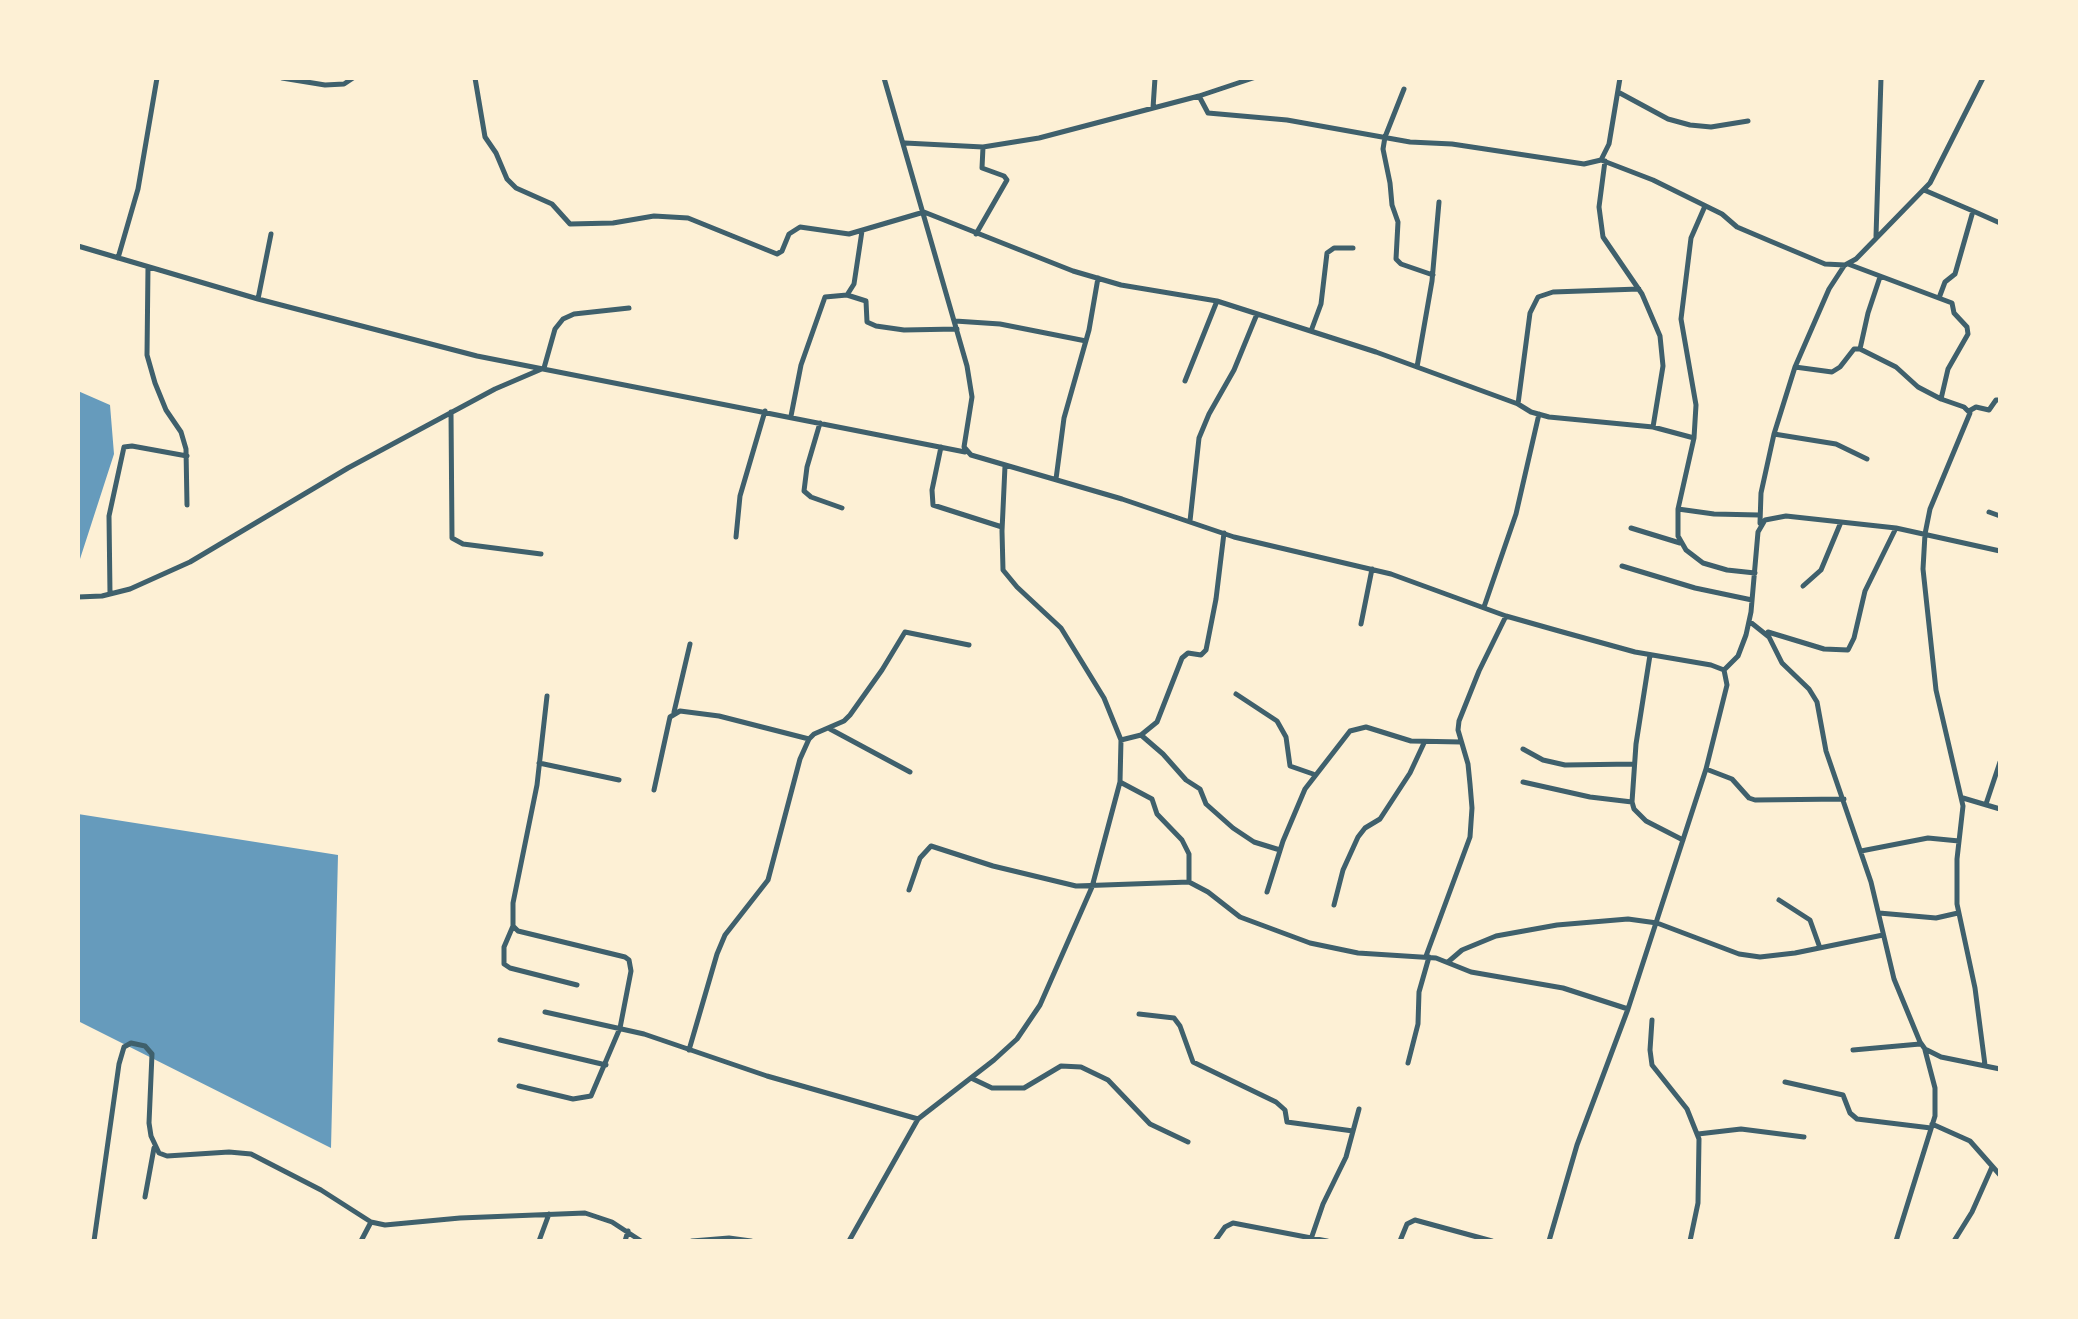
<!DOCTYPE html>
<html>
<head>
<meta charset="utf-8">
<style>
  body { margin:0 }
  #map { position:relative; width:2078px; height:1319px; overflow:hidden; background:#fdf0d5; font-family:Jost,sans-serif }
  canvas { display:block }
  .frame { position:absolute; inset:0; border:80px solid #fdf0d5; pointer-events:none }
</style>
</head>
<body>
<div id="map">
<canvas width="2078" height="1319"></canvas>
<div class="frame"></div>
</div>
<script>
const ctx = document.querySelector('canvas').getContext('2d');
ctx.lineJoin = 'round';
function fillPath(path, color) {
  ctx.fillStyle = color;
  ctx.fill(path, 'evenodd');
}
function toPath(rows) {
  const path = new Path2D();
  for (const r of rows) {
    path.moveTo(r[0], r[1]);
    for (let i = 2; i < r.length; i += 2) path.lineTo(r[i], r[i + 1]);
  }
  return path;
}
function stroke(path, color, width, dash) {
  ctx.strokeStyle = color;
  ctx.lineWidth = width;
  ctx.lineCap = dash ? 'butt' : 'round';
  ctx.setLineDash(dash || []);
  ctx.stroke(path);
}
fillPath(toPath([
  [78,391,110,405,114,454,80,559,78,559],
  [78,814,338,855,331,1148,78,1021]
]), '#669bbc');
stroke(toPath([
  [282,78,325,85,344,84,353,78],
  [475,78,485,137,496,153,507,179,516,188,552,204,570,224,613,223,654,216,688,218,777,254,782,251,789,234,800,227,849,234,924,212,1073,271,1121,285,1217,301,1376,352,1518,404],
  [884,78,967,366,972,397,964,447,971,455,1122,499,1234,537,1391,574,1506,616,1559,631,1635,652,1711,665,1724,670,1727,685,1706,769,1628,1009,1577,1145,1549,1241],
  [1404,89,1385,137,1383,149,1390,183,1392,205,1398,222,1396,259,1401,264,1433,275],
  [1618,92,1668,119,1690,125,1711,127,1748,121],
  [1199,96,1208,113,1287,120,1410,142,1452,144,1584,164,1601,160,1609,144,1620,78],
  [1153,108,1155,78],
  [905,143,983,147,1039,138,1199,96,1253,78],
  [1601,160,1653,180,1722,214,1737,227,1770,241,1825,264,1845,265,1856,259,1930,183,1983,78],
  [1605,161,1599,207,1603,237,1642,294,1660,336,1663,366,1653,427],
  [1924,190,1973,211],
  [1705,206,1691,238,1681,319,1696,405,1694,438,1678,509,1678,536,1686,550,1703,563,1727,570,1755,573],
  [976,234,1007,180,1004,176,982,168,983,147],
  [1876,236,1881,78],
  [78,246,258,299,477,356,965,452],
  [118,258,138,189,157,78],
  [1848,264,1952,303,1954,313,1967,327,1968,334,1948,369,1941,399],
  [148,267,147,355,155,383,166,410,181,432,186,449,187,505],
  [1639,289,1553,292,1538,297,1530,313,1518,404,1531,412,1549,417,1653,427,1694,438],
  [847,295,866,301,867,322,876,326,904,330,957,329],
  [1939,298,1945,282,1955,274,1973,211,2000,223],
  [258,299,271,234],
  [955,321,1000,324,1086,341],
  [1311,331,1321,304,1327,253,1334,248,1353,248],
  [1860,349,1896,367,1918,387,1941,399,1964,407,1970,413,1930,509,1925,534,1923,569,1936,690,1963,806,1957,859,1957,904,1975,988,1985,1065],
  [1417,367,1432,281,1439,202],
  [1795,367,1832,372,1840,367,1854,349,1860,349,1868,313,1880,277],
  [1185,381,1217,301],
  [1969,411,1976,407,1989,410,1996,400,2000,400],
  [451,412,452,538,463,544,541,554],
  [791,416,801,365,825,297,847,295,854,284,862,231],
  [820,423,807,467,804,491,811,497,842,508],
  [1774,434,1836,444,1867,459],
  [941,447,932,490,933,505,1002,527],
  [1056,479,1064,418,1089,330,1098,278],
  [1678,509,1714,514,1759,515],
  [1989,512,2000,516],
  [1190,521,1199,438,1209,414,1234,370,1257,314],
  [1760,523,1761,493,1774,434,1795,367,1829,289,1844,266],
  [1631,528,1680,543],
  [736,537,740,496,765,411],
  [1622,566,1695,588,1752,600],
  [1803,586,1821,570,1841,522],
  [110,594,109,516,124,447,132,446,187,456],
  [78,597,102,596,130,589,190,562,348,468,495,389,544,368,555,329,563,319,574,314,629,308],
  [1484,607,1516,514,1539,414],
  [1749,621,1769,637,1782,663,1809,689,1817,702,1826,751,1871,882,1894,979,1920,1042,1925,1049,1941,1057,2000,1069],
  [1361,624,1372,569],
  [1768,632,1824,649,1848,650,1854,638,1865,591,1896,528],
  [1650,655,1636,744,1632,802,1634,809,1646,821,1683,840],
  [1724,670,1738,656,1746,635,1751,612,1758,532,1765,520,1786,516,1896,528,2000,551],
  [1236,694,1277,721,1286,737,1290,766,1313,774],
  [674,712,690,644],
  [830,729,910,772],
  [1141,735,1163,754,1186,780,1200,789,1206,804,1233,828,1254,842,1280,850],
  [1121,740,1141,735,1157,722,1182,658,1188,653,1201,655,1206,650,1216,599,1224,533],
  [1523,749,1543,760,1565,765,1634,764],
  [539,763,619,780],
  [1706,769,1732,779,1749,798,1755,800,1844,799],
  [1120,782,1152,799,1157,814,1182,840,1189,854,1189,882],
  [1523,782,1590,797,1632,802],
  [654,790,670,717,680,711,719,716,809,739],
  [1963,798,2000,809],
  [1986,804,2000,762],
  [1861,851,1928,838,1959,841],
  [909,890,920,858,931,846,993,866,1076,886,1189,882,1208,892,1240,917,1310,943,1358,953,1436,958,1471,972,1563,988,1628,1009],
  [1267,892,1283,841,1305,789,1350,731,1366,727,1411,741,1461,742],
  [1779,900,1810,920,1820,948],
  [1334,905,1343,870,1358,837,1365,828,1380,819,1410,773,1424,743],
  [1879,913,1936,918,1958,913],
  [513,926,504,947,504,964,510,968,577,985],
  [1426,956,1470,837,1472,808,1470,784,1468,764,1458,730,1459,721,1479,671,1506,616],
  [1448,962,1462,950,1496,936,1557,925,1628,919,1657,923,1739,954,1760,957,1795,953,1883,935],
  [545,1012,644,1034,767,1076,918,1119],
  [1139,1014,1174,1018,1180,1026,1193,1062,1276,1102,1285,1110,1287,1122,1353,1131],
  [1652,1020,1650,1050,1652,1065,1687,1109,1699,1139,1698,1203,1690,1241],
  [500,1040,606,1065],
  [689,1050,717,954,725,935,768,880,800,759,809,739,814,734,844,721,850,715,882,670,905,632,969,645],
  [1853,1050,1920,1044],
  [1408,1063,1418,1024,1419,992,1429,957],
  [971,1078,992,1088,1024,1088,1061,1066,1081,1067,1108,1080,1150,1124,1188,1142],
  [1785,1082,1843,1095,1850,1113,1857,1119,1931,1128],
  [519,1086,573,1099,591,1096,620,1028,631,971,629,960,625,957,518,931,513,926,513,903,537,785,547,696],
  [1932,1124,1970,1141,2000,1175],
  [1698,1134,1741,1129,1804,1137],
  [145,1197,154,1148],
  [1311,1239,1323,1204,1346,1157,1359,1109],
  [94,1241,119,1064,124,1047,131,1043,145,1046,152,1054,149,1123,151,1136,159,1153,167,1156,229,1152,251,1154,321,1190,371,1222,385,1225,460,1218,585,1213,612,1222,641,1241],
  [361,1241,371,1222],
  [539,1241,549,1214],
  [625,1241,628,1231],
  [692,1241,729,1238,751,1241],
  [849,1241,918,1119,994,1060,1017,1039,1040,1005,1092,887,1120,782,1121,740,1104,698,1061,628,1017,587,1003,570,1002,531,1005,466],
  [1215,1241,1225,1227,1233,1223,1327,1241],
  [1400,1241,1407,1224,1415,1220,1492,1241],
  [1896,1241,1935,1116,1935,1088,1925,1050],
  [1954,1241,1972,1212,1992,1167]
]), '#3f606c', 5);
</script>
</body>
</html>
